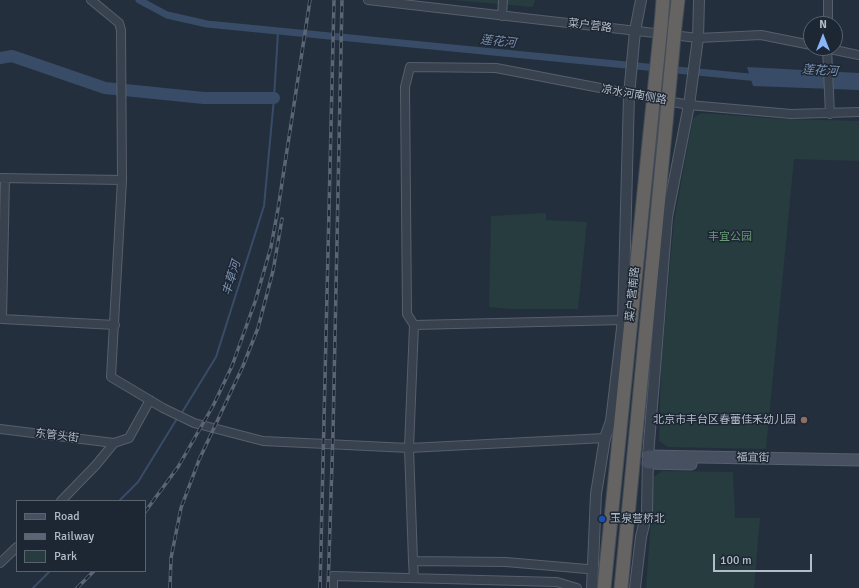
<!DOCTYPE html>
<html>
<head>
<meta charset="utf-8">
<style>
  body { margin:0 }
  #map { position:relative; width:859px; height:588px; overflow:hidden; background:#242f3e; font-family:Signika,sans-serif }
  canvas { display:block }
  .legend { position:absolute; left:16px; top:500px; width:130px; height:72px; box-sizing:border-box; background:#1d2633; border:1px solid #59626f; margin:0; padding:5px 7px; list-style:none; font-size:12px; color:#b4bcc9 }
  .legend li { display:flex; align-items:center; gap:8px; height:20px }
  .legend b { width:20px; border:1px solid #59626f }
  .north { position:absolute; left:803px; top:16px; width:40px; height:40px; box-sizing:border-box; background:#1d2633; border:1px solid #59626f; border-radius:50%; rotate:0deg; font-size:11px; font-weight:700; line-height:16px; text-align:center; color:#b4bcc9 }
  .north::after { content:''; display:block; margin:auto; width:14px; height:18px; background:#8ab4f8; clip-path:polygon(50% 0,100% 100%,50% 72%,0 100%) }
  .scale { position:absolute; left:713px; top:554px; width:99px; height:18px; box-sizing:border-box; border:2px solid #b4bcc9; border-top:0; padding-left:5px; font-size:12px; line-height:14px; white-space:nowrap; color:#b4bcc9; -webkit-text-stroke:3px #1d2633; paint-order:stroke }
</style>
</head>
<body>
<div id="map">
<canvas width="859" height="588"></canvas>
<ul class="legend">
<li><b style="height:5px;background:#465061"></b>Road</li>
<li><b style="height:5px;background:#5a6575"></b>Railway</li>
<li><b style="height:11px;background:#263c3f"></b>Park</li>
</ul>
<div class="north">N</div>
<div class="scale">100 m</div>
</div>
<script>
const ctx = document.querySelector('canvas').getContext('2d');
ctx.lineJoin = 'round';
function fillPath(path, color) {
  ctx.fillStyle = color;
  ctx.fill(path, 'evenodd');
}
function toPath(rows) {
  const path = new Path2D();
  for (const r of rows) {
    path.moveTo(r[0], r[1]);
    for (let i = 2; i < r.length; i += 2) path.lineTo(r[i], r[i + 1]);
  }
  return path;
}
function stroke(path, color, width, dash) {
  ctx.strokeStyle = color;
  ctx.lineWidth = width;
  ctx.lineCap = dash ? 'butt' : 'round';
  ctx.setLineDash(dash || []);
  ctx.stroke(path);
}
function drawText(font, color, halo, rows, align = 'center') {
  ctx.font = font + ' Signika,"Noto Sans SC",sans-serif';
  ctx.lineWidth = 3;
  ctx.setLineDash([]);
  ctx.textBaseline = 'middle';
  ctx.strokeStyle = halo;
  ctx.fillStyle = color;
  for (const [text, x, y, turn = 0] of rows) {
    ctx.save();
    ctx.translate(x, y);
    ctx.rotate((+turn || 0) * Math.PI / 180);
    ctx.textAlign = isNaN(turn) ? turn : align;
    if (halo) ctx.strokeText(text, 0, 0);
    ctx.fillText(text, 0, 0);
    ctx.restore();
  }
}
fillPath(toPath([
  [453,0,535,0,533,7],
  [702,113,782,119,859,121,859,161,794,159,766,449,668,447,659,441,661,367,674,221,693,118],
  [546,213,546,220,587,222,578,309,511,309,489,307,491,216],
  [662,471,733,472,735,518,760,518,754,588,646,588,654,477]
]), '#263c3f');
fillPath(toPath([
  [747,67,859,73,859,90,753,86]
]), '#394c67');
stroke(toPath([
  [181,414,216,357,264,206,274,98,278,32],
  [119,501,138,482,178,417],
  [33,588,50,571]
]), '#394c67', 2);
stroke(toPath([
  [139,0,167,15,207,24,759,78]
]), '#394c67', 7);
stroke(toPath([
  [0,58,12,56,105,88,204,98,274,98]
]), '#394c67', 12);
const minor = toPath([
  [91,0,119,23,121,30,122,180,111,377,163,408,194,423,263,441,409,448,605,438],
  [368,0,698,38,761,35,811,45],
  [502,16,503,0],
  [828,24,828,0],
  [825,48,859,55],
  [827,48,830,114],
  [0,178,122,180],
  [5,178,2,319,115,325],
  [414,325,623,320],
  [0,429,114,443],
  [61,501,96,465,114,443,129,438,150,400],
  [413,561,414,578],
  [0,563,17,547],
  [587,569,506,562,413,561,409,448,414,325,407,314,405,87,410,67,496,68,689,105,791,114,859,112],
  [333,588,333,576,557,582,577,588]
]);
const tertiary = toPath([
  [592,588,596,494,605,438,611,421,623,320,629,95,635,31,641,0],
  [635,588,641,537,647,512,648,456,667,217,689,105,698,38,699,0]
]);
const secondary = toPath([
  [648,456,859,460],
  [648,463,691,464]
]);
const trunk = toPath([
  [661,25,663,0],
  [675,26,678,0],
  [604,588,651,123],
  [621,588,666,123]
]);
stroke(minor, '#565f6c', 10);
stroke(tertiary, '#565f6c', 12);
stroke(secondary, '#565f6c', 13);
stroke(trunk, '#434c59', 15);
stroke(minor, '#38414e', 8);
stroke(tertiary, '#38414e', 10);
stroke(secondary, '#465061', 11);
stroke(trunk, '#656462', 13);
const rail = toPath([
  [145,512,178,467,213,406,232,366,255,302,271,247,278,209,310,0],
  [77,588,94,571],
  [170,588,171,558,181,508,199,460,243,366,258,328,273,271,282,219],
  [320,588,334,0],
  [328,588,333,433,342,0]
]);
stroke(rail, '#5a6575', 3.5);
stroke(rail, '#1d2633', 2, [6]);
const trunkBridge = toPath([
  [651,123,661,25],
  [666,123,675,26]
]);
stroke(trunkBridge, '#434c59', 15, []);
stroke(trunkBridge, '#656462', 13);
for (const [x, y, r, color] of [
  [804,420,4,"#8d6e63"],
  [602,519,4,"#1a4fb4"]
]) {
  const dot = new Path2D();
  dot.arc(x, y, r, 0, 2 * Math.PI);
  ctx.fillStyle = color;
  ctx.fill(dot);
  stroke(dot, '#1d2633', 1.5);
}
drawText('11px', '#b4bcc9', '#1d2633', [
  ["菜户营路",590,26,7],
  ["凉水河南侧路",634,95,10],
  ["菜户营南路",633,294,-84],
  ["东管头街",57,436,7],
  ["福宜街",753,458,1]
]);
drawText('11px', '#6b9a76', '#1d2633', [
  ["丰宜公园",730,237]
]);
drawText('11px', '#b4bcc9', '#1d2633', [
  ["北京市丰台区春蕾佳禾幼儿园",796,420],
  ["玉泉营桥北",610,519,"left"]
], 'right');
drawText('italic 12px', '#7c92b1', '#1d2633', [
  ["莲花河",498,42,6],
  ["莲花河",820,71,4],
  ["丰草河",232,278,-73]
]);
</script>
</body>
</html>
